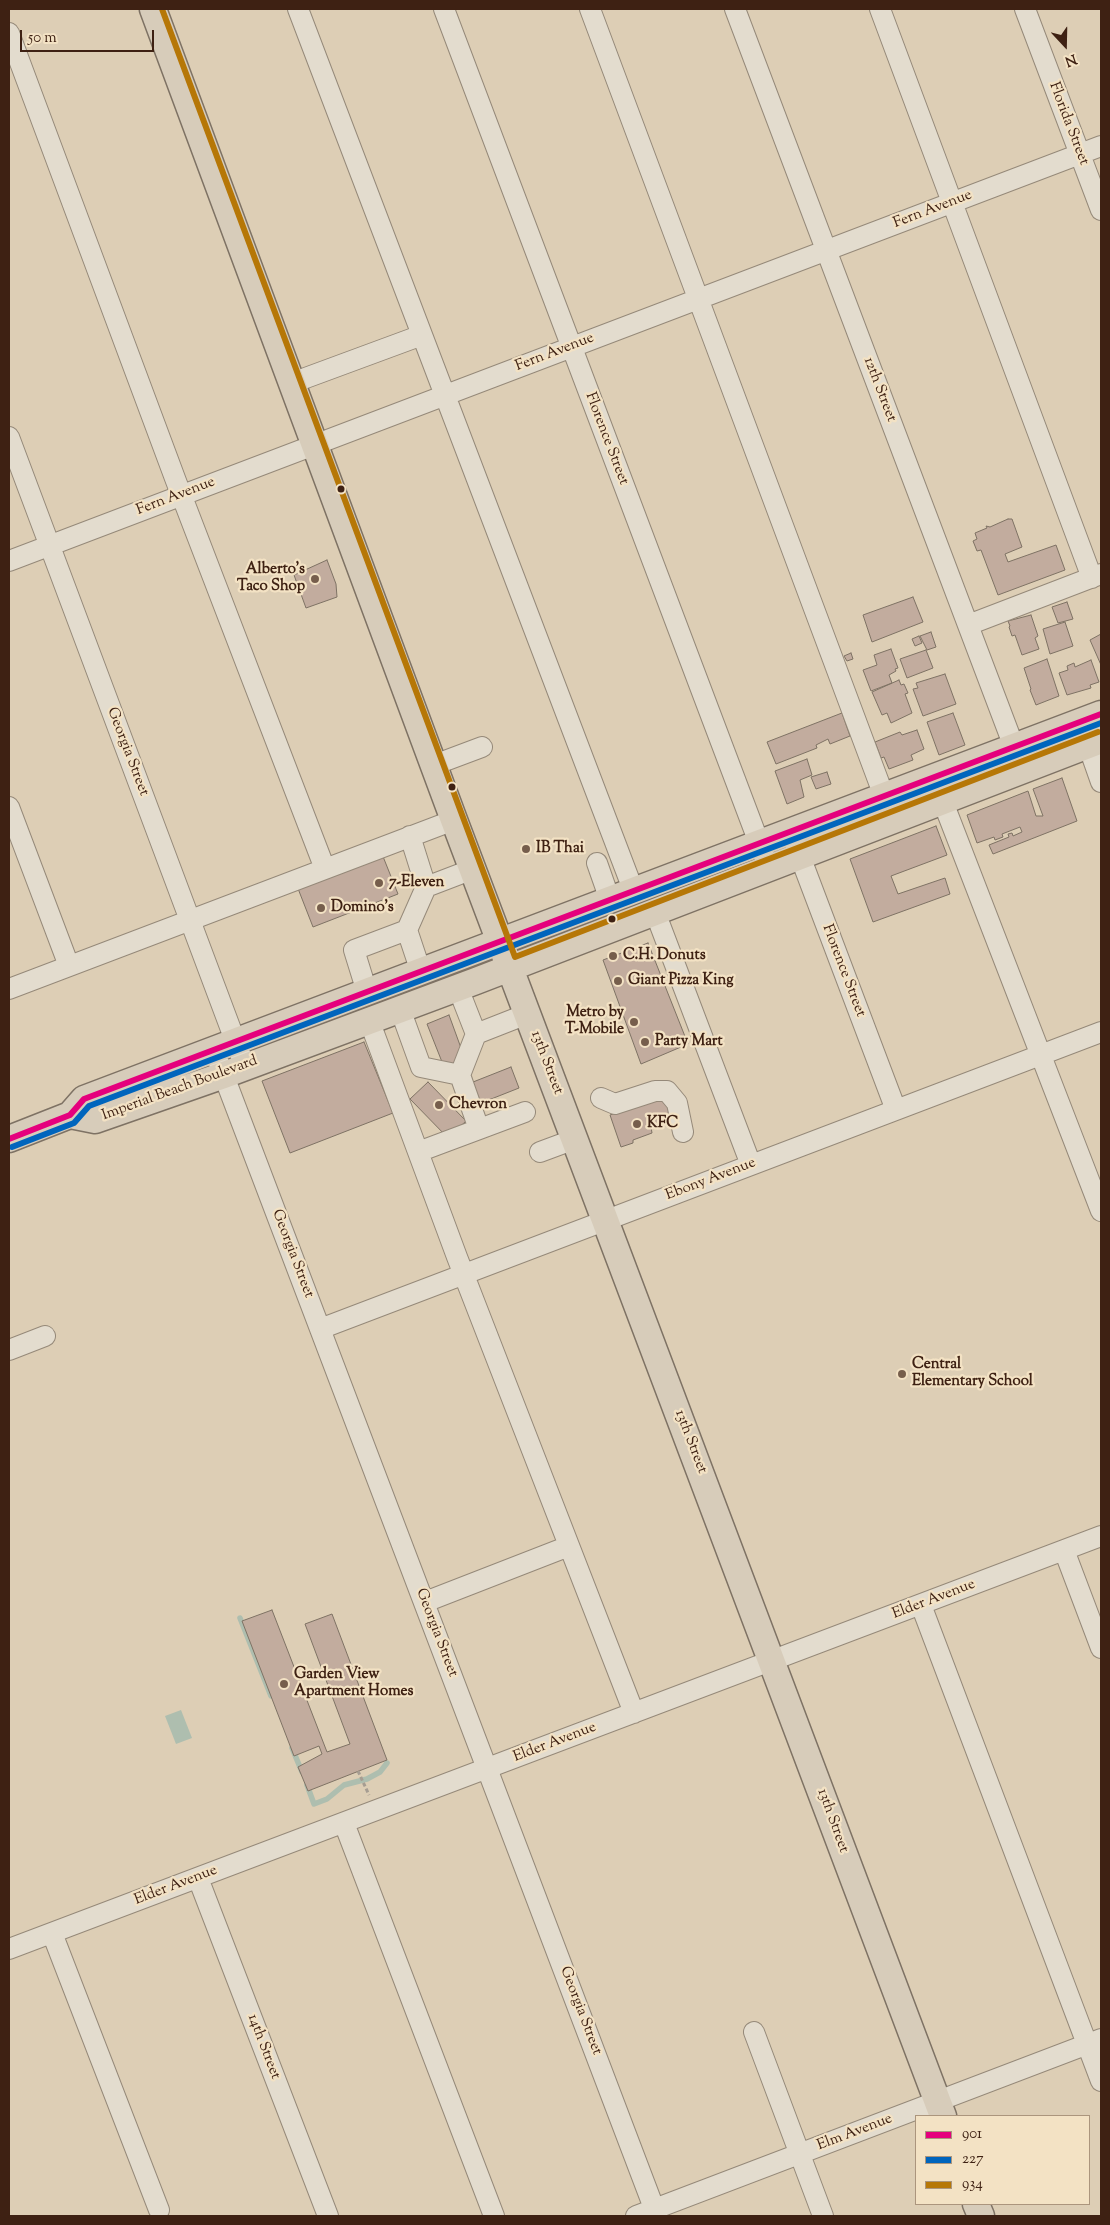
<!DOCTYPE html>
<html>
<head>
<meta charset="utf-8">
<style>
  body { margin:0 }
  #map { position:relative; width:1110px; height:2225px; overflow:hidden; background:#ddceb5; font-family:"Sorts Mill Goudy",serif }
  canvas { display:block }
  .frame { position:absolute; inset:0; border:10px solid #3e2113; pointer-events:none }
  .legend { position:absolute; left:915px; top:2115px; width:175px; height:90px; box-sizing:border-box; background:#f3e2c4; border:1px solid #ab957d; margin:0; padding:6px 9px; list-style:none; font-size:15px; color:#3e2113 }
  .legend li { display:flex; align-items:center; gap:10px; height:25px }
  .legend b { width:25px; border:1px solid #ab957d }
  .north { position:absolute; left:1040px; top:20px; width:50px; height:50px; -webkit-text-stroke:4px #f3e2c4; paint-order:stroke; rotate:159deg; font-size:14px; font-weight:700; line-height:20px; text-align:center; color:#3e2113 }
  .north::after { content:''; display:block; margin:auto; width:18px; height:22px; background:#3e2113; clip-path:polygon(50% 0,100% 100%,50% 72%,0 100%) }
  .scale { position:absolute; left:20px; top:30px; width:134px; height:22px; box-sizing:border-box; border:2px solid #3e2113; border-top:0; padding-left:6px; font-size:15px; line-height:18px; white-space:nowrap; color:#3e2113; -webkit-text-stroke:4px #f3e2c4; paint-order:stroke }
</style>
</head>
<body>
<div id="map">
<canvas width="1110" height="2225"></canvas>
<div class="frame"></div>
<ul class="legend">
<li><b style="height:6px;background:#e5007d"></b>901</li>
<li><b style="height:6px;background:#0065bd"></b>227</li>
<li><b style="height:6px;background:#b67707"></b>934</li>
</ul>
<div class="north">N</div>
<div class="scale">50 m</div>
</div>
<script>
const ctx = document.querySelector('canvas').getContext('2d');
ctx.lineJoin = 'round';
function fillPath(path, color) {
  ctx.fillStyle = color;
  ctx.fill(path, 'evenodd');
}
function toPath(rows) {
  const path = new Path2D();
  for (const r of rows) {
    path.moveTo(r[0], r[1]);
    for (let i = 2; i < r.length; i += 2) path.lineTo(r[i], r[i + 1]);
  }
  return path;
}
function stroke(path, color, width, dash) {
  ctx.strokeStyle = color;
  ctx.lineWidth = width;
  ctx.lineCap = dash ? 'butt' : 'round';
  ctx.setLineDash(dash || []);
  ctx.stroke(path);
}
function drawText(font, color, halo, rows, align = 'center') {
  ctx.font = font + ' "Sorts Mill Goudy",serif';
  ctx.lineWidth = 4.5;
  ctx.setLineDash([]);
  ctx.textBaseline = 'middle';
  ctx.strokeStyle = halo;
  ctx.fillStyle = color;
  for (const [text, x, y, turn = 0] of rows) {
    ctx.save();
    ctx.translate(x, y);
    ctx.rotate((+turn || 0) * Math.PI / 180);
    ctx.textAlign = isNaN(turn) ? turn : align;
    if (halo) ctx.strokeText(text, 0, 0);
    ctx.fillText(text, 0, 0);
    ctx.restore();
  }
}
fillPath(toPath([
  [181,1710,192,1738,176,1744,165,1716]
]), '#aebeaf');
stroke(toPath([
  [240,1618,271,1696],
  [292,1748,302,1772],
  [307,1785,314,1804,327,1799,344,1785,367,1779,380,1772,387,1763]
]), '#aebeaf', 5.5);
const building = toPath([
  [1008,519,1012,519,1022,547,1005,554,1008,562,1056,545,1065,570,998,595,981,550,977,551,973,541,977,539,975,533,987,528,986,526,990,527,1008,519],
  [327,560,336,584,337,597,306,608,294,575,327,560],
  [913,597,923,622,872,642,863,615,913,597],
  [1067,602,1073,619,1058,623,1052,607,1067,602],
  [1031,615,1038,636,1035,638,1039,649,1022,655,1015,635,1012,636,1009,627,1010,626,1008,621,1031,615],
  [1065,622,1073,646,1050,654,1043,629,1065,622],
  [931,632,936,647,927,650,920,636,931,632],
  [1101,634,1101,665,1090,640,1101,634],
  [919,636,922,643,915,646,912,639,919,636],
  [891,649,898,668,895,669,896,671,889,675,892,683,871,691,863,670,877,665,874,655,891,649],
  [926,650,933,668,907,678,900,659,926,650],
  [851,653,853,659,847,661,844,656,851,653],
  [1047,659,1059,696,1036,705,1030,690,1031,689,1024,668,1047,659],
  [1091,660,1099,682,1090,685,1091,688,1067,695,1059,673,1068,670,1067,666,1074,663,1075,667,1091,660],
  [945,674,956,704,923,716,913,689,918,688,916,683,945,674],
  [899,680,901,685,904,684,908,693,905,694,912,713,891,723,887,713,882,715,872,692,899,680],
  [842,713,850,736,830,744,828,739,816,745,817,748,776,764,767,742,842,713],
  [953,713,965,745,939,755,927,722,953,713],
  [917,730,924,749,911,755,913,760,889,769,884,757,881,758,875,742,900,732,902,735,917,730],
  [807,759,812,775,800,780,804,797,787,804,775,771,807,759],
  [827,772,831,784,816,789,811,777,827,772],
  [1062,778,1077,821,993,854,989,845,1009,837,1008,834,1012,833,1013,836,1022,832,1020,827,1002,834,1003,837,995,840,994,837,977,843,967,815,1028,791,1036,816,1043,816,1033,789,1062,778],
  [936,826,947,855,891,876,898,894,945,878,950,894,873,922,850,859,936,826],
  [382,854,398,894,313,927,297,886,382,854],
  [648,943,688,1044,641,1064,603,960,648,943],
  [449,1015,465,1059,444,1067,427,1024,449,1015],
  [364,1042,393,1113,290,1153,262,1081,364,1042],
  [511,1067,519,1088,476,1105,468,1084,511,1067],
  [428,1082,466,1121,448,1138,410,1099,428,1082],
  [663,1095,672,1120,651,1127,652,1133,633,1140,633,1143,621,1147,610,1115,663,1095],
  [272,1610,327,1752,350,1744,305,1624,332,1614,387,1760,308,1791,298,1767,322,1754,319,1746,294,1756,242,1621,272,1610]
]);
fillPath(building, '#c2ac9e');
stroke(building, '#7e7264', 1);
const minor = toPath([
  [298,9,634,892],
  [444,9,764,856],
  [590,9,884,796],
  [735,9,1019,760],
  [880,9,1092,578],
  [1025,9,1101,210],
  [9,33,176,481,325,869],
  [292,383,422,335],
  [9,437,245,1067],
  [9,561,1101,146],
  [968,625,1101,574],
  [1088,745,1101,782],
  [434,765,482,747],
  [943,802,1101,1211],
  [9,807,69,966],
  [410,836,426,887,407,930,421,972],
  [795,843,896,1110],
  [597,863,610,900],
  [426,887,473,869],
  [655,912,751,1165],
  [458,988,476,1034,460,1075],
  [9,989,454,820],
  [367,992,354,950,407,930],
  [400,1009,421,1067,460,1075,479,1129],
  [369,1020,457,1257,634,1713],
  [476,1034,527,1014],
  [219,1063,657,2216],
  [601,1098,615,1104,655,1091,667,1091,677,1103,683,1132],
  [418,1152,525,1112],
  [540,1152,575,1139],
  [320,1329,1101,1032],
  [9,1350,45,1336],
  [1064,1550,1101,1648],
  [425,1602,569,1546],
  [921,1605,1101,2081],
  [344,1823,494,2216],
  [198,1878,328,2216],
  [52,1933,159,2210],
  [9,1949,1101,1536],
  [754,2032,823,2216],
  [636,2216,1101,2039]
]);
const major = toPath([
  [153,9,454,820,943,2116],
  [70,1115,95,1120,224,1075,476,981,1101,740],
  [9,1139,70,1115,84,1099,1101,714],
  [976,2204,981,2216]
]);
stroke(minor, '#958979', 22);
stroke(major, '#7e7264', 29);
stroke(toPath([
  [358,1771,369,1795]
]), '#a69d92', 3, [4, 2.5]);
stroke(minor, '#e3dcce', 20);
stroke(major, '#d7ccba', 26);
stroke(toPath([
  [9,1139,70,1115,84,1099,1101,714]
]), '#e5007d', 6);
stroke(toPath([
  [12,1147,74,1123,89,1106,1101,723]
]), '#0065bd', 6);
stroke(toPath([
  [162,9,515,957,1098,732]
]), '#b67707', 6);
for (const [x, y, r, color] of [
  [341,489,4.5,"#3e2113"],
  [315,579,5,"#765e4c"],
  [452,787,4.5,"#3e2113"],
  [526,849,5,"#765e4c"],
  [379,883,5,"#765e4c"],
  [321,908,5,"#765e4c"],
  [612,919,4.5,"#3e2113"],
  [613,956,5,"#765e4c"],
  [618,981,5,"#765e4c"],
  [634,1022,5,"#765e4c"],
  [645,1042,5,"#765e4c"],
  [439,1105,5,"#765e4c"],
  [637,1124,5,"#765e4c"],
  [902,1374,5,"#765e4c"],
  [284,1684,5,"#765e4c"]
]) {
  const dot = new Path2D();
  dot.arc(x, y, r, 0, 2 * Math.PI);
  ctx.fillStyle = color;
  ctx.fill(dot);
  stroke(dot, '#f3e2c4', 2);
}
drawText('15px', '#3e2113', '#f3e2c4', [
  ["Florida Street",1068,124,69],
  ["Fern Avenue",933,210,-21],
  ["Fern Avenue",555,353,-21],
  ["12th Street",879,390,69],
  ["Florence Street",606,439,69],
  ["Fern Avenue",176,497,-21],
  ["Georgia Street",127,752,69],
  ["Florence Street",843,971,69],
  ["13th Street",546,1063,69],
  ["Imperial Beach Boulevard",180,1089,-20],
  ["Ebony Avenue",711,1180,-21],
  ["Georgia Street",292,1254,69],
  ["13th Street",690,1442,69],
  ["Elder Avenue",934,1600,-21],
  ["Georgia Street",436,1633,69],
  ["Elder Avenue",555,1743,-21],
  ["13th Street",832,1821,70],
  ["Elder Avenue",176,1886,-21],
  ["Georgia Street",580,2011,69],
  ["14th Street",263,2047,69],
  ["Elm Avenue",855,2133,-21]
]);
drawText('bold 15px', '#3e2113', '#f3e2c4', [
  ["Alberto's",305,570,"right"],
  ["Taco Shop",305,587,"right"],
  ["IB Thai",536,849],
  ["7-Eleven",389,883],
  ["Domino's",331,908],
  ["C.H. Donuts",623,956],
  ["Giant Pizza King",628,981],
  ["Metro by",624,1013,"right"],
  ["T-Mobile",624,1030,"right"],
  ["Party Mart",655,1042],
  ["Chevron",449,1105],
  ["KFC",647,1124],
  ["Central",912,1365],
  ["Elementary School",912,1382],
  ["Garden View",294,1675],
  ["Apartment Homes",294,1692]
], 'left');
</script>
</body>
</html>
